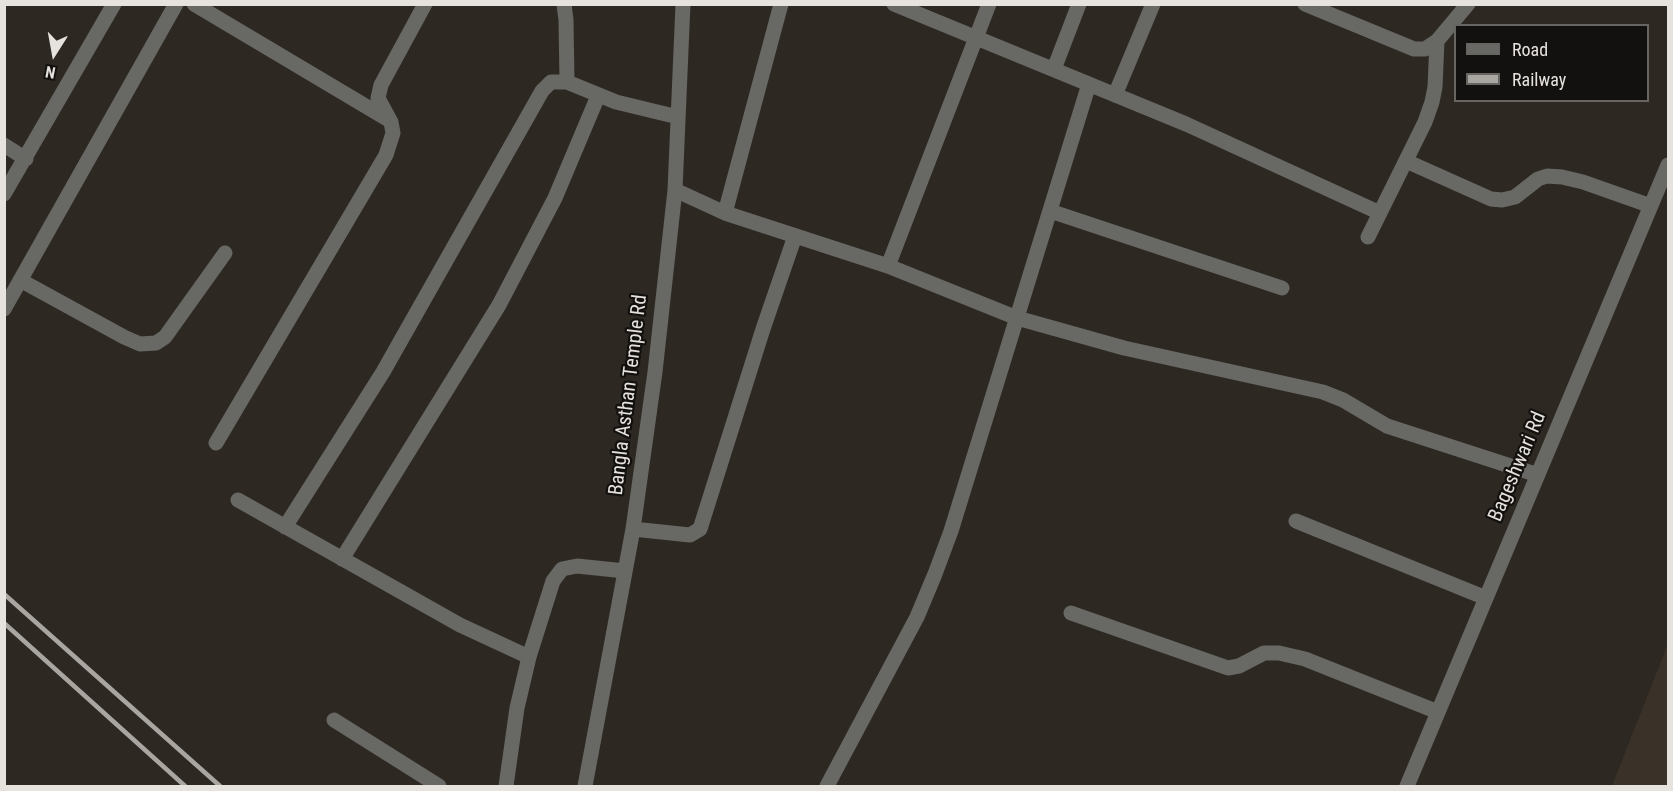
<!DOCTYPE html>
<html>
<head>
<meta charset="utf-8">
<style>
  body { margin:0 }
  #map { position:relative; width:1673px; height:791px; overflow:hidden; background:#2d2822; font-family:"Roboto Condensed",sans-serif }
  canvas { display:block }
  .frame { position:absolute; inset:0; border:6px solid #e6e2de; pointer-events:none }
  .legend { position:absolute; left:1454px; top:24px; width:195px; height:78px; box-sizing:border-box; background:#13110f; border:2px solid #676562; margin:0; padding:8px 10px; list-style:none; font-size:18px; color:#e6e2de }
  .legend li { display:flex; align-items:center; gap:12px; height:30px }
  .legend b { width:30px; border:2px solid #676562 }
  .north { position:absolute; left:24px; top:24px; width:60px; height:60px; -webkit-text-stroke:4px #13110f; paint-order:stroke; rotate:191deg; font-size:16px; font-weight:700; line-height:24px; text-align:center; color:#e6e2de }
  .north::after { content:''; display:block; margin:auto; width:21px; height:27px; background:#e6e2de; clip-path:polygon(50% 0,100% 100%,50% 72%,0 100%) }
</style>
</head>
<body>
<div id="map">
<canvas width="1673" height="791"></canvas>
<div class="frame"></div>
<ul class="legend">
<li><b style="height:8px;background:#686864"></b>Road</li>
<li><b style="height:8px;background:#a9a5a0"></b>Railway</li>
</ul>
<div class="north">N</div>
</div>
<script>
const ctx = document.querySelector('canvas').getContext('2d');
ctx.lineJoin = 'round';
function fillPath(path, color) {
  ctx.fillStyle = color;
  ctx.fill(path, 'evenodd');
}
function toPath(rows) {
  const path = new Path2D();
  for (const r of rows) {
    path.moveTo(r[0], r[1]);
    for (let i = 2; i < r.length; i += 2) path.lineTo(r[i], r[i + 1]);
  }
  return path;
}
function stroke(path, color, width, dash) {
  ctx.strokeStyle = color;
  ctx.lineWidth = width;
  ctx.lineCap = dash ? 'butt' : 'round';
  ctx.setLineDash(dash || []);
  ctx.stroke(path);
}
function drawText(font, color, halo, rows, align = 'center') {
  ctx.font = font + ' "Roboto Condensed",sans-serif';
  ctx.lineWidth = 4.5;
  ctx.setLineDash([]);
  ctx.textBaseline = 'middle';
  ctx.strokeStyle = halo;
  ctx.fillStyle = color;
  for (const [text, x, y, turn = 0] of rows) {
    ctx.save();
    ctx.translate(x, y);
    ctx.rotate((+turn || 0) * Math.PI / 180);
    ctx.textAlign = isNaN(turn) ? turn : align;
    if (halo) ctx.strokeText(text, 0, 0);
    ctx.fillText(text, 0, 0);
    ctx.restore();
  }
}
fillPath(toPath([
  [1668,641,1668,786,1612,786,1664,654]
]), '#3a3228');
stroke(toPath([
  [194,4,389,120],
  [564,4,566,20,567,82],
  [894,4,1186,124,1380,213],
  [1305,4,1414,49,1425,49,1437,41,1468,4],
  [1054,69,1079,4],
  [1115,95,1153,4],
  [4,145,26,159],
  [1406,161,1491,199,1502,200,1515,197,1538,179,1547,176,1562,177,1583,182,1651,206],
  [675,190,725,213,888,266,1017,318,1124,348,1323,392,1343,400,1387,426,1538,475],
  [4,194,114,4],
  [1050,211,1282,288],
  [725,213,781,4],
  [1368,237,1425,122,1432,102,1435,87,1437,41],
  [888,266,989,4],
  [20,280,124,337,140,344,156,343,165,337,225,253],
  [4,309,176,4],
  [216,443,386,155,393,133,391,122,378,98,381,85,425,4],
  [238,500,460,625,529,657],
  [1296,521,1486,598],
  [285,527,383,372,542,91,551,82,567,82,616,102,678,117],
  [633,529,690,535,700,529,763,329,795,236],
  [342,559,499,305,555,198,598,96],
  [1071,613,1228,668,1239,666,1264,653,1279,653,1305,659,1438,712],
  [334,720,439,786],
  [506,786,517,708,529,657,553,581,562,569,577,566,625,571],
  [585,786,633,529,655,372,675,190,683,4],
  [827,786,917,617,935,574,951,531,1089,84],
  [1407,786,1668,165]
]), '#686864', 15);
stroke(toPath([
  [4,594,220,786],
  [4,623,185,786]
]), '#a9a5a0', 4.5);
drawText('20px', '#e6e2de', '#13110f', [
  ["Bangla Asthan Temple Rd",629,395,-83],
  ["Bageshwari Rd",1518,467,-67]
]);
</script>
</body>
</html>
